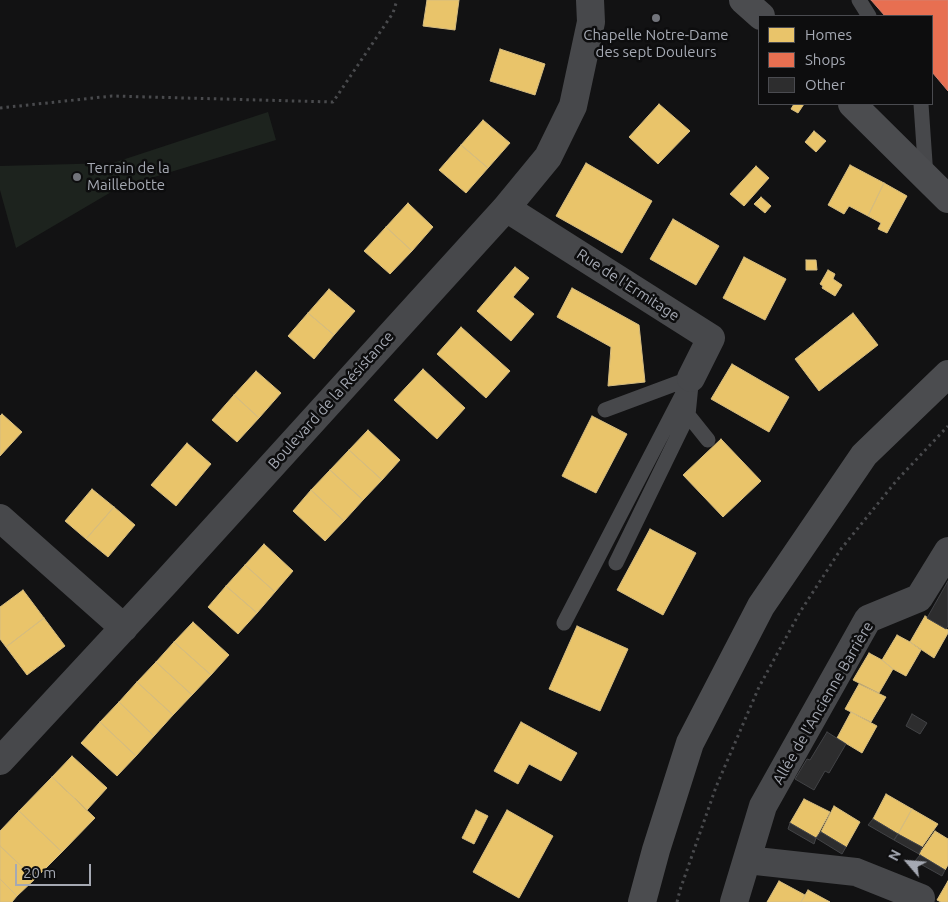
<!DOCTYPE html>
<html>
<head>
<meta charset="utf-8">
<style>
  body { margin:0 }
  #map { position:relative; width:948px; height:902px; overflow:hidden; background:#121213; font-family:Ubuntu,sans-serif }
  canvas { display:block }
  .legend { position:absolute; left:758px; top:15px; width:175px; height:90px; box-sizing:border-box; background:#0d0d0e; border:1px solid #4a4b50; margin:0; padding:6px 9px; list-style:none; font-size:15px; color:#a5a9b3 }
  .legend li { display:flex; align-items:center; gap:10px; height:25px }
  .legend b { width:25px; border:1px solid #4a4b50 }
  .north { position:absolute; left:883px; top:837px; width:50px; height:50px; -webkit-text-stroke:4px #0d0d0e; paint-order:stroke; rotate:297deg; font-size:14px; font-weight:700; line-height:20px; text-align:center; color:#a5a9b3 }
  .north::after { content:''; display:block; margin:auto; width:18px; height:22px; background:#a5a9b3; clip-path:polygon(50% 0,100% 100%,50% 72%,0 100%) }
  .scale { position:absolute; left:15px; top:864px; width:76px; height:22px; box-sizing:border-box; border:2px solid #a5a9b3; border-top:0; padding-left:6px; font-size:15px; line-height:18px; white-space:nowrap; color:#a5a9b3; -webkit-text-stroke:4px #0d0d0e; paint-order:stroke }
</style>
</head>
<body>
<div id="map">
<canvas width="948" height="902"></canvas>
<ul class="legend">
<li><b style="height:14px;background:#e9c46a"></b>Homes</li>
<li><b style="height:14px;background:#e76f51"></b>Shops</li>
<li><b style="height:14px;background:#2d2d2e"></b>Other</li>
</ul>
<div class="north">N</div>
<div class="scale">20 m</div>
</div>
<script>
const ctx = document.querySelector('canvas').getContext('2d');
ctx.lineJoin = 'round';
function fillPath(path, color) {
  ctx.fillStyle = color;
  ctx.fill(path, 'evenodd');
}
function toPath(rows) {
  const path = new Path2D();
  for (const r of rows) {
    path.moveTo(r[0], r[1]);
    for (let i = 2; i < r.length; i += 2) path.lineTo(r[i], r[i + 1]);
  }
  return path;
}
function stroke(path, color, width, dash) {
  ctx.strokeStyle = color;
  ctx.lineWidth = width;
  ctx.lineCap = dash ? 'butt' : 'round';
  ctx.setLineDash(dash || []);
  ctx.stroke(path);
}
function drawText(font, color, halo, rows, align = 'center') {
  ctx.font = font + ' Ubuntu,sans-serif';
  ctx.lineWidth = 5;
  ctx.setLineDash([]);
  ctx.textBaseline = 'middle';
  ctx.strokeStyle = halo;
  ctx.fillStyle = color;
  for (const [text, x, y, turn = 0] of rows) {
    ctx.save();
    ctx.translate(x, y);
    ctx.rotate((+turn || 0) * Math.PI / 180);
    ctx.textAlign = isNaN(turn) ? turn : align;
    if (halo) ctx.strokeText(text, 0, 0);
    ctx.fillText(text, 0, 0);
    ctx.restore();
  }
}
fillPath(toPath([
  [268,112,276,140,118,188,16,248,0,190,0,166,113,163]
]), '#1d231e');
const homes = toPath([
  [427,0,459,0,455,30,423,26,427,0],
  [500,49,545,64,535,95,490,81,500,49],
  [659,104,690,131,658,164,629,137,659,104],
  [794,104,804,104,798,113,791,109,794,104],
  [483,120,510,143,488,168,461,145,483,120],
  [814,131,826,141,816,152,805,142,814,131],
  [461,145,488,168,466,193,439,170,461,145],
  [586,163,652,201,622,253,556,216,586,163],
  [850,165,884,183,868,216,849,206,844,214,828,205,850,165],
  [756,166,769,178,744,206,730,194,756,166],
  [884,183,907,196,887,233,878,229,881,223,868,216,884,183],
  [761,197,771,206,765,213,754,204,761,197],
  [408,203,433,227,412,251,386,227,408,203],
  [673,219,719,246,696,285,650,259,673,219],
  [386,227,412,251,390,274,364,251,386,227],
  [744,257,786,279,765,320,723,298,744,257],
  [806,260,816,260,817,270,806,270,806,260],
  [515,267,529,278,513,297,534,314,511,341,477,311,515,267],
  [828,270,835,274,833,279,842,285,835,296,822,288,823,286,820,284,828,270],
  [572,288,639,325,645,382,608,386,611,347,557,317,572,288],
  [329,289,355,311,334,335,308,313,329,289],
  [308,313,334,335,314,359,288,336,308,313],
  [853,313,878,345,819,391,795,359,853,313],
  [461,327,510,371,486,398,437,354,461,327],
  [732,364,789,397,769,432,711,399,732,364],
  [423,369,465,408,437,439,394,400,423,369],
  [256,371,281,393,259,418,234,395,256,371],
  [234,395,259,418,237,442,212,420,234,395],
  [2,414,22,432,0,456,0,416,2,414],
  [592,416,627,434,596,493,562,476,592,416],
  [368,430,400,460,382,480,349,450,368,430],
  [721,439,761,481,723,517,683,475,721,439],
  [187,443,211,464,176,506,151,485,187,443],
  [349,450,382,480,363,500,330,470,349,450],
  [330,470,363,500,344,521,311,490,330,470],
  [92,489,114,507,86,539,65,521,92,489],
  [311,490,344,521,325,541,293,511,311,490],
  [114,507,135,525,108,557,86,539,114,507],
  [650,529,696,553,663,615,617,590,650,529],
  [264,544,293,571,275,592,245,565,264,544],
  [245,565,275,592,257,613,226,586,245,565],
  [226,586,257,613,238,634,208,607,226,586],
  [23,590,44,618,6,647,0,639,0,607,23,590],
  [925,616,948,630,948,633,934,658,910,642,925,616],
  [44,618,65,646,27,675,6,647,44,618],
  [193,622,229,655,211,675,174,642,193,622],
  [577,626,628,649,600,711,549,689,577,626],
  [897,635,910,642,921,650,906,676,893,669,882,660,897,635],
  [174,642,211,675,192,695,156,662,174,642],
  [869,653,882,660,893,669,879,693,853,680,869,653],
  [156,662,192,695,173,715,137,682,156,662],
  [137,682,173,715,154,736,119,702,137,682],
  [859,684,886,697,871,722,845,709,859,684],
  [119,702,154,736,136,756,100,722,119,702],
  [851,712,877,726,862,753,837,738,851,712],
  [100,722,136,756,117,776,81,743,100,722],
  [521,722,577,753,561,781,529,764,518,784,494,771,521,722],
  [72,756,107,788,87,810,52,777,72,756],
  [52,777,95,818,62,852,19,811,52,777],
  [886,794,912,809,898,834,873,819,886,794],
  [804,799,830,812,816,838,790,823,804,799],
  [834,806,860,822,846,847,821,832,834,806],
  [912,809,938,824,922,847,898,834,912,809],
  [476,810,488,816,474,844,462,838,476,810],
  [507,810,553,836,519,898,473,872,507,810],
  [19,811,62,852,35,879,0,846,0,831,19,811],
  [935,831,948,839,948,865,945,870,919,854,935,831],
  [0,846,35,879,17,896,0,879,0,846],
  [0,879,17,896,12,902,0,902,0,879],
  [779,881,805,895,801,902,767,902,779,881],
  [948,881,948,902,941,902,937,900,948,881],
  [808,890,830,902,801,902,808,890]
]);
fillPath(homes, '#e9c46a');
stroke(homes, '#d5bc80', 1);
const shops = toPath([
  [871,0,948,0,948,91,932,72,932,16,885,16,871,0]
]);
fillPath(shops, '#e76f51');
stroke(shops, '#d3806e', 1);
const building = toPath([
  [948,581,948,626,946,629,927,618,948,581],
  [912,714,927,723,920,734,906,726,912,714],
  [827,732,846,744,829,773,825,771,814,790,795,779,807,759,810,760,827,732],
  [873,819,898,834,894,840,868,825,873,819],
  [790,823,816,838,814,844,788,829,790,823],
  [821,832,846,847,842,854,816,838,821,832],
  [898,834,922,847,919,854,894,840,898,834],
  [920,855,945,870,942,876,915,861,920,855]
]);
fillPath(building, '#2d2d2e');
stroke(building, '#424346', 1);
stroke(toPath([
  [0,108,112,96,333,102,393,13,397,0],
  [677,902,680,890,716,787,759,687,800,612,841,549,897,480,948,426]
]), '#494a4d', 3, [2.5, 4]);
stroke(toPath([
  [859,0,869,16],
  [921,104,926,177],
  [605,410,691,378],
  [688,415,708,440],
  [616,563,688,415,691,385],
  [564,623,691,378]
]), '#47484b', 15);
stroke(toPath([
  [506,208,711,338,691,378],
  [0,518,124,628],
  [0,761,167,581,506,208,548,157,573,106,591,22,590,0],
  [747,860,856,872,921,898],
  [734,902,763,806,868,619,919,598,948,551]
]), '#47484b', 28);
stroke(toPath([
  [743,0,761,16],
  [852,104,948,199],
  [642,902,656,850,690,743,761,606,864,455,948,374]
]), '#4b4c4f', 28);
for (const [x, y, r, color] of [
  [656,18,5,"#72747b"],
  [77,177,5,"#72747b"]
]) {
  const dot = new Path2D();
  dot.arc(x, y, r, 0, 2 * Math.PI);
  ctx.fillStyle = color;
  ctx.fill(dot);
  stroke(dot, '#0d0d0e', 2);
}
drawText('15px', '#a5a9b3', '#0d0d0e', [
  ["Chapelle Notre-Dame",656,35],
  ["des sept Douleurs",656,52],
  ["Terrain de la",87,168,"left"],
  ["Maillebotte",87,185,"left"]
]);
drawText('15px', '#a5a9b3', '#0d0d0e', [
  ["Rue de l'Ermitage",628,285,33],
  ["Boulevard de la Résistance",331,400,-48],
  ["Allée de l'Ancienne Barrière",823,703,-60]
]);
</script>
</body>
</html>
